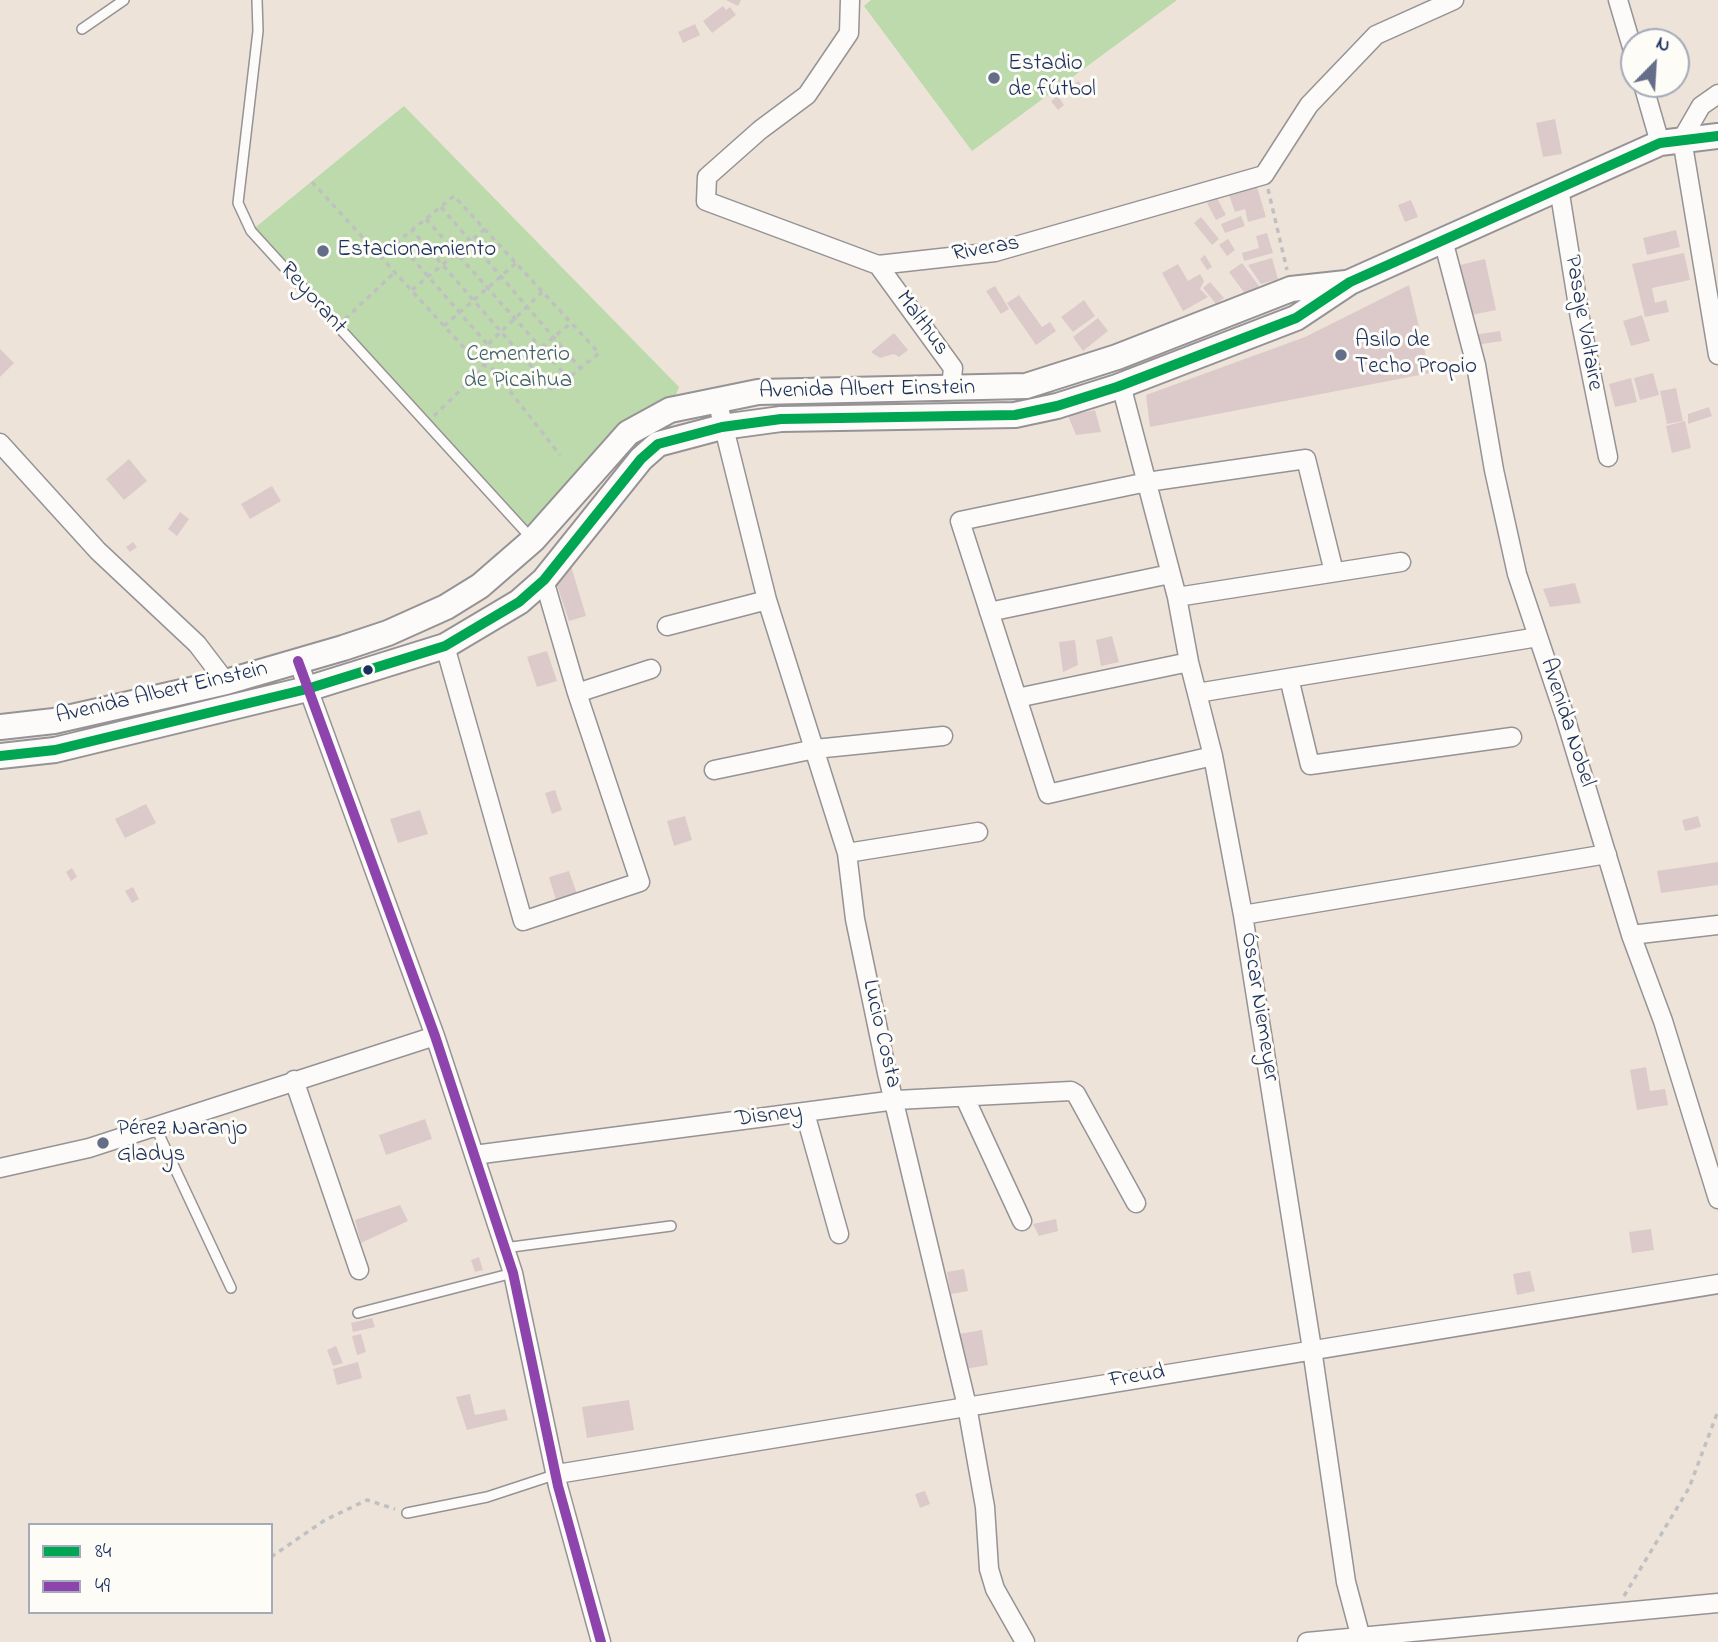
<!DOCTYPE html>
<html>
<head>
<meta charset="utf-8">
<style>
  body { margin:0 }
  #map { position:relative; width:1718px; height:1642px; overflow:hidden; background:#ede3d8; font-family:"Indie Flower",sans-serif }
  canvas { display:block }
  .legend { position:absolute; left:28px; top:1523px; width:245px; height:91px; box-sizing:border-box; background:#fdfcf7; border:2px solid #a3aaba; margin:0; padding:9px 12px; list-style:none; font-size:21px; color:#1b2f5e }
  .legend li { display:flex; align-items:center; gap:14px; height:35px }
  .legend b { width:35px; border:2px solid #a3aaba }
  .north { position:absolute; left:1620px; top:28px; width:70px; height:70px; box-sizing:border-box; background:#fdfcf7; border:2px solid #a3aaba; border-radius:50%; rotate:24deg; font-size:19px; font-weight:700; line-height:28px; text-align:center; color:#1b2f5e }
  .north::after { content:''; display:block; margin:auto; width:24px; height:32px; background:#646e89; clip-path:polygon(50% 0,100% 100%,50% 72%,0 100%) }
</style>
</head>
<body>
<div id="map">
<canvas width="1718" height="1642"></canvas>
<ul class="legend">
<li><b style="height:9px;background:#00a651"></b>84</li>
<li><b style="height:9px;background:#8e44ad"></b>49</li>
</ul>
<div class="north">N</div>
</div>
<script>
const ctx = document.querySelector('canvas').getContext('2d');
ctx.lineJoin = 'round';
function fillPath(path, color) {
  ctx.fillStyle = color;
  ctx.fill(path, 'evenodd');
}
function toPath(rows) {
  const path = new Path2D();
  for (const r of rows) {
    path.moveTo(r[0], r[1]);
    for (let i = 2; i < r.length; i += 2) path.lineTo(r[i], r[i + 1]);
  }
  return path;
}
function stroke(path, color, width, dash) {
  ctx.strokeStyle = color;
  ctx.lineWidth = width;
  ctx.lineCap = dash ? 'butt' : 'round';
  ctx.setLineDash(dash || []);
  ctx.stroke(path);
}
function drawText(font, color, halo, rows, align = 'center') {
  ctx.font = font + ' "Indie Flower",sans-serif';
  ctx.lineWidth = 6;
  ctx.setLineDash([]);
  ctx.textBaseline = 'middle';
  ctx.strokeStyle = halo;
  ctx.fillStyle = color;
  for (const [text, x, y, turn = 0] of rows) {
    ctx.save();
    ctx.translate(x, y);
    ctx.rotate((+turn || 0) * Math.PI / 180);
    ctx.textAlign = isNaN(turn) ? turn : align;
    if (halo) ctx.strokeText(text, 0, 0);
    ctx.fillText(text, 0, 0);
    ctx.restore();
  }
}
fillPath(toPath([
  [871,0,1177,0,972,151,864,6],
  [404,106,679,387,670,410,533,540,251,231]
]), '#bcdaab');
fillPath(toPath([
  [726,0,741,0,738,6],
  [723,6,726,10,730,7,736,15,712,33,703,21],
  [695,24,700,35,683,43,678,32],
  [1078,81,1085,88,1075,97,1069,90],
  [1058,96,1064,105,1058,110,1051,101],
  [1555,119,1562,154,1543,157,1536,123],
  [1257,187,1266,217,1248,222,1245,209,1235,212,1229,195],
  [1217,198,1226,215,1216,220,1207,203],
  [1411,200,1418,217,1405,222,1398,205],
  [1241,216,1245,226,1225,233,1221,224],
  [1201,217,1219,239,1212,245,1194,223],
  [1676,230,1680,247,1647,255,1643,238],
  [1267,233,1273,253,1244,261,1242,253,1259,248,1256,236],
  [1228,239,1235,250,1227,256,1219,245],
  [1684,253,1690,280,1652,288,1655,303,1666,300,1669,312,1645,317,1632,264],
  [1205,255,1212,267,1207,270,1200,259],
  [1272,258,1278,279,1261,284,1248,265],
  [1485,259,1496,310,1471,315,1460,265],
  [1242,263,1259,286,1246,295,1229,272],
  [1178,264,1188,281,1200,274,1204,281,1200,289,1208,297,1183,311,1162,273],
  [1210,282,1224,298,1216,304,1203,288],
  [1409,285,1430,373,1150,427,1146,395,1305,337],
  [995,286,1009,309,1001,314,986,291],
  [1019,295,1042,327,1050,322,1056,331,1036,345,1007,303],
  [1084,300,1095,316,1073,332,1061,317],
  [1642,315,1650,341,1631,346,1623,321],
  [1098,318,1108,331,1083,351,1073,337],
  [1500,331,1502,341,1475,345,1473,335],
  [894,333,908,350,899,357,894,354,880,358,871,352],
  [0,349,14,363,0,377],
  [1653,373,1659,395,1640,400,1634,378],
  [1631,378,1637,402,1615,407,1609,384],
  [1676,388,1683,421,1667,424,1660,391],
  [1709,407,1712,416,1688,424,1688,414],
  [1095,410,1101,432,1076,435,1068,416],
  [1685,421,1691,448,1672,453,1666,426],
  [129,459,147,481,124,500,106,479],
  [272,486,281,501,250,519,241,504],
  [180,512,189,519,177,536,168,529],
  [133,542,137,547,130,552,126,547],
  [570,563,586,616,569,621,554,576],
  [1575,583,1581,603,1550,607,1543,589],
  [1112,636,1119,662,1101,666,1096,640],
  [1075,640,1078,665,1063,672,1059,642],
  [547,651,557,681,537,687,527,657],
  [555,790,562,810,552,814,545,793],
  [146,804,156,823,125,838,115,819],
  [420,810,428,834,398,843,390,819],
  [685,816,692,840,674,846,667,821],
  [1698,816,1701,827,1685,831,1682,820],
  [1718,862,1718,885,1661,893,1657,871],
  [72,868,77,877,71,881,66,872],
  [569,871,577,894,556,900,549,877],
  [133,887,139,899,132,903,125,891],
  [1646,1067,1650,1091,1665,1089,1668,1105,1637,1110,1630,1070],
  [425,1119,432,1139,386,1155,379,1135],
  [400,1205,408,1221,361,1243,355,1220],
  [1056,1219,1058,1231,1039,1236,1033,1224],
  [1651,1229,1654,1250,1632,1253,1629,1232],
  [479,1257,483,1270,475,1272,471,1260],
  [964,1269,968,1291,951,1294,947,1272],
  [1530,1271,1535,1291,1517,1295,1513,1274],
  [372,1318,375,1327,353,1332,351,1323],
  [982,1330,988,1365,965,1369,959,1334],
  [361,1334,366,1352,357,1355,352,1336],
  [336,1346,343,1363,333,1366,327,1350],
  [358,1362,362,1378,337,1385,333,1369],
  [470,1394,475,1415,505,1409,508,1420,467,1430,456,1397],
  [629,1400,634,1430,587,1438,582,1407],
  [925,1491,930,1504,920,1508,915,1494]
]), '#dccaca');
const lane = toPath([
  [257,0,258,31,238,203,251,231,532,539],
  [82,29,124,0],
  [155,1126,231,1288],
  [504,1248,671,1226],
  [358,1313,513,1273],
  [407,1513,487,1497,557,1474]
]);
const street = toPath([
  [850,0,849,33,807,95,760,130,707,177,706,201,878,265,995,252,1264,175,1309,105,1376,35,1454,0],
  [1618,0,1634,54],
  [1643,84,1660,143],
  [1718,94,1701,106,1682,139,1718,355],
  [1559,188,1580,318,1608,457],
  [1443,240,1476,365,1494,470,1517,574,1565,717,1631,935,1663,1021,1718,1199],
  [878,265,953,368,951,388],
  [1121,385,1177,597,1189,662,1213,756,1243,915,1312,1349,1346,1582,1362,1642],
  [717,400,767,600,847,853,855,919,887,1073,967,1406,985,1507,989,1569,995,1589,1025,1642],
  [0,443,98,551,197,644,226,682],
  [1177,597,1401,562],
  [989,612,1170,574],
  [667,626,767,600],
  [445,646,523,921,640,882,577,693,544,580],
  [298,661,435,1036,513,1273,558,1486,601,1642],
  [1289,678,1310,765,1512,737],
  [577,693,651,669],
  [1197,693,1538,637],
  [1017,698,1189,662],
  [1213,756,1048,794,960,521,1147,482,1306,459,1334,572],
  [714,770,815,749,943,736],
  [847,853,978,832],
  [1243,915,1607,854],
  [1631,935,1718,925],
  [294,1080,359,1270],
  [965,1098,1022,1221],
  [805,1113,839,1234],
  [474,1155,896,1100,1071,1091,1076,1094,1136,1203],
  [0,1168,89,1148,435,1036],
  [557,1474,1718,1284],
  [1307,1642,1718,1603]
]);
const secondary = toPath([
  [0,727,54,721,226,682,343,648,388,633,446,607,480,586,533,540,628,433,670,410,758,392,1026,386,1117,357,1291,289,1346,283],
  [0,756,55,750,307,689,445,646,519,602,544,580,641,459,658,444,722,427,781,419,1015,415,1057,406,1117,387,1296,318,1350,282,1660,143,1718,136]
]);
stroke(lane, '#959395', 12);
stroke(street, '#959395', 21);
stroke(secondary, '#959395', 28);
stroke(toPath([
  [312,182,479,364,491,367,560,455],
  [1268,189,1287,270],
  [441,207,580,368],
  [426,219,568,378],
  [398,242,488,345],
  [380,256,454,196,599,353,553,391,412,230],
  [412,290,485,229],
  [345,319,395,272],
  [444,326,516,263],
  [474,358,542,292],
  [526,360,571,323],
  [434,416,485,366],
  [271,1557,325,1520,367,1500,395,1509],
  [1624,1596,1689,1488,1718,1411]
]), '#c0c0c3', 3.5, [5, 5]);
stroke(lane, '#fcfbf9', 9);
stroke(street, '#fcfbf9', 18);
stroke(secondary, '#fcfbf9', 24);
stroke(toPath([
  [0,756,55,750,307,689,445,646,519,602,544,580,641,459,658,444,722,427,781,419,1015,415,1057,406,1117,387,1296,318,1350,282,1660,143,1718,136]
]), '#00a651', 10);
stroke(toPath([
  [298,661,435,1036,513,1273,558,1486,601,1642]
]), '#8e44ad', 10);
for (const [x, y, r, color] of [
  [994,78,7,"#646e89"],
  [323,251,7,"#646e89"],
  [1341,355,7,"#646e89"],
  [368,670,6,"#1b2f5e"],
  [103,1143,7,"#646e89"]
]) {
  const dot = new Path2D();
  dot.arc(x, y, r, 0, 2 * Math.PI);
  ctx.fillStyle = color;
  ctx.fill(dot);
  stroke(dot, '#fdfcf7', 2.5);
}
drawText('23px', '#1b2f5e', '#fdfcf7', [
  ["Estadio",1008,65],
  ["de fútbol",1008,91],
  ["Estacionamiento",337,251],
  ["Asilo de",1355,342],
  ["Techo Propio",1355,368],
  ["Pérez Naranjo",117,1130],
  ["Gladys",117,1156]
], 'left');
drawText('23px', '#1b2f5e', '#fdfcf7', [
  ["Riveras",986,250,-10],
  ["Reyorant",312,299,48],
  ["Pasaje Voltaire",1582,323,80],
  ["Malthus",921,324,54],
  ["Avenida Albert Einstein",867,391,-1],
  ["Avenida Albert Einstein",162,694,-13],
  ["Avenida Nobel",1566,723,72],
  ["Óscar Niemeyer",1258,1007,81],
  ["Lucio Costa",880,1034,77],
  ["Disney",769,1117,-7],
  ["Freud",1137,1378,-9]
]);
drawText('23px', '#3f606a', '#fdfcf7', [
  ["Cementerio",518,356],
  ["de Picaihua",518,382]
]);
</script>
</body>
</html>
